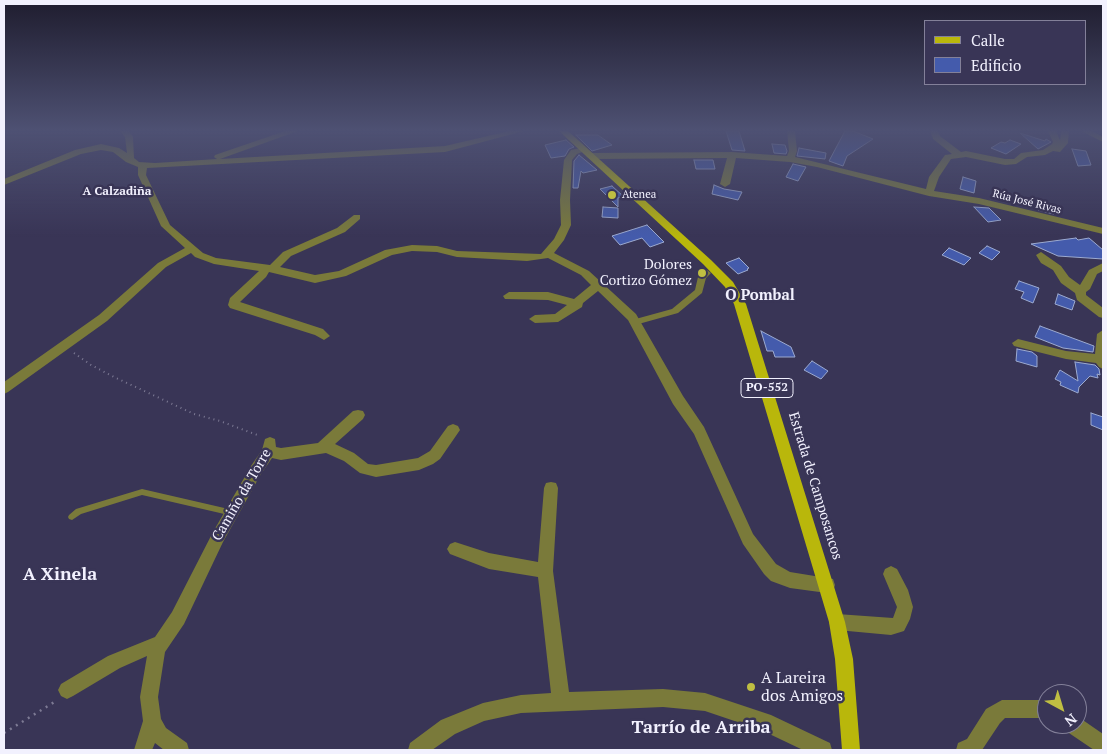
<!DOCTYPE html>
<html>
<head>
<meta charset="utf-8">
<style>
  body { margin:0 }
  #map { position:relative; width:1107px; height:754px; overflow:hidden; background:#393556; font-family:"PT Serif",serif }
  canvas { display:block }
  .frame { position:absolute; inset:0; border:5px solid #f2f1fe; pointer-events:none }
  .legend { position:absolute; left:924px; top:20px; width:162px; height:65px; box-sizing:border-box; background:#393556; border:1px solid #838099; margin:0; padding:6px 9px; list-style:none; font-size:15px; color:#f2f1fe }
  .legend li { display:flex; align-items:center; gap:10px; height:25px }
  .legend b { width:25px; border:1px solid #838099 }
  .north { position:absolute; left:1037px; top:684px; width:50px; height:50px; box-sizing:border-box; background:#393556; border:1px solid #838099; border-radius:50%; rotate:141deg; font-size:14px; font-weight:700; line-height:20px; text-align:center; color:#f2f1fe }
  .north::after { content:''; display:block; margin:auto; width:18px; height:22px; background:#bfbe42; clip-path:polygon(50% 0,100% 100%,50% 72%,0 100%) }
</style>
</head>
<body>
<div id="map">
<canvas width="1107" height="754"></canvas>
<div class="frame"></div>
<ul class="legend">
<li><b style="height:6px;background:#b9b70b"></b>Calle</li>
<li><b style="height:14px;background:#445bac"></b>Edificio</li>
</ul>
<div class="north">N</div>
</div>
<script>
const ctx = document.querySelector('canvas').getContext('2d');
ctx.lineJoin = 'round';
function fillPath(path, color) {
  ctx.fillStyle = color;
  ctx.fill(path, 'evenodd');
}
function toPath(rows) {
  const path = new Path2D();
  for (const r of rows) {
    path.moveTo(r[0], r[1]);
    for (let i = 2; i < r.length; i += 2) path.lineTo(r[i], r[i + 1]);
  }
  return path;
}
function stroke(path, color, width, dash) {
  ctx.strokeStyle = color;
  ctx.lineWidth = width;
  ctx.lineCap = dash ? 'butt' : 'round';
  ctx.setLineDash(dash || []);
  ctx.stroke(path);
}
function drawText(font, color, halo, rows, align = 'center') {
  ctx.font = font + ' "PT Serif",serif';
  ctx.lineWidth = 5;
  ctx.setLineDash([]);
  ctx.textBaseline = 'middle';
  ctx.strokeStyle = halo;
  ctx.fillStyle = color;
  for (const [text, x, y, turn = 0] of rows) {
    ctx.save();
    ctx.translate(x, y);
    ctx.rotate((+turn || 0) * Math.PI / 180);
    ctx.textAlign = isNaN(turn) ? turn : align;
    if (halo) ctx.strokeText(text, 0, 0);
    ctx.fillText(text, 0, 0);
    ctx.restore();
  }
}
const building = toPath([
  [726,131,739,131,745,151,732,150,726,131],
  [845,131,853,131,873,139,847,156,843,166,829,161,845,131],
  [1020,133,1045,141,1046,139,1051,142,1038,149,1020,133],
  [576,135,598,135,612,145,592,151,576,135],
  [566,140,574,147,569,149,565,156,551,158,545,145,566,140],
  [1010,140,1021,144,1006,154,991,148,1001,142,1005,143,1010,140],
  [772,144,785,145,787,151,786,154,774,153,772,144],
  [799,148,826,153,825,159,797,156,799,148],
  [1072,149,1086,151,1091,165,1078,166,1072,149],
  [579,155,597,170,583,173,581,171,578,188,573,188,574,161,579,155],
  [694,160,713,160,715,169,696,169,694,160],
  [793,164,806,167,798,181,786,177,793,164],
  [963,177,976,181,974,193,960,189,963,177],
  [714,185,724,189,742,192,738,200,712,194,714,185],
  [612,186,623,196,618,198,618,207,600,189,612,186],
  [1034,201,1049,204,1054,214,1038,210,1034,201],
  [603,207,618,208,618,218,602,217,603,207],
  [974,207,989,208,1001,220,988,222,974,207],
  [647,225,664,242,650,247,642,238,620,245,612,236,647,225],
  [1076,238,1078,240,1089,238,1103,250,1103,259,1058,256,1031,244,1076,238],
  [987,246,1000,252,992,260,979,253,987,246],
  [949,248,971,258,964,265,942,255,949,248],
  [739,258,749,268,747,269,748,270,738,274,726,263,739,258],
  [1019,281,1039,288,1033,303,1021,298,1024,292,1015,289,1019,281],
  [1058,294,1075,301,1072,310,1055,304,1058,294],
  [1040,326,1094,346,1093,352,1063,348,1035,337,1040,326],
  [761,331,791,347,795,357,775,357,773,351,767,351,761,331],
  [1017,349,1032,352,1037,356,1037,367,1016,361,1017,349],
  [812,361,828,371,821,379,804,370,812,361],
  [1075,362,1095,365,1099,369,1100,375,1097,374,1098,378,1090,376,1079,387,1078,393,1060,385,1061,382,1055,379,1060,370,1078,381,1075,362],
  [1091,413,1103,417,1103,430,1091,425,1091,413]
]);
fillPath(building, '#445bac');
stroke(building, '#9caad0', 1);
stroke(toPath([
  [74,353,91,365,114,377,194,414,220,421,260,436]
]), '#7d7a94', 2, [1, 4]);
stroke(toPath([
  [4,733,56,701]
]), '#7d7a94', 2.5, [2, 5]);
fillPath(toPath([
  [142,489,233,510,236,511,237,513,236,515,233,516,142,495,81,514,72,520,69,519,68,517,69,515,76,509,142,489]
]), '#7a7a3a');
fillPath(toPath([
  [707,270,711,273,706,278,702,293,678,313,635,325,632,324,630,322,632,320,672,309,695,290,698,277,707,270]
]), '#7a7a3a');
fillPath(toPath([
  [120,131,129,131,133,137,134,158,139,162,155,163,217,159,214,157,215,155,285,131,298,131,220,159,445,146,509,131,524,131,445,152,147,168,146,175,170,225,203,253,216,258,270,265,283,252,337,228,354,215,360,215,360,219,345,232,291,256,280,267,315,275,339,271,385,250,412,245,437,246,457,251,541,254,554,239,561,225,560,200,564,160,571,150,585,147,585,151,577,154,572,160,570,200,571,225,564,240,554,253,589,271,636,314,683,396,704,427,753,534,776,564,790,572,833,579,835,585,833,591,827,593,790,588,771,581,764,574,743,544,694,434,673,404,628,320,598,291,583,303,582,307,558,322,535,323,529,319,535,315,555,314,567,305,548,300,505,299,503,296,509,292,548,292,574,299,591,285,581,275,548,258,527,261,457,257,437,252,412,251,392,255,346,276,315,283,269,272,266,277,240,302,323,329,330,336,324,340,315,335,230,308,228,305,230,298,259,271,214,264,195,257,191,253,166,267,107,321,8,392,4,394,4,382,99,315,158,263,185,248,161,226,138,175,138,167,126,162,113,152,101,150,81,154,4,185,4,179,75,150,101,144,119,148,127,153,125,137,120,131],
  [787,131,795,131,797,151,795,157,926,189,929,177,945,155,952,154,933,139,930,131,938,131,940,136,961,152,966,151,1005,159,1014,159,1021,153,1043,150,1052,144,1053,142,1048,131,1056,131,1060,140,1061,131,1069,131,1068,143,1060,152,1053,151,1045,155,1027,157,1016,164,1005,165,966,157,951,159,939,177,934,191,979,198,1103,228,1103,234,979,204,929,196,817,167,790,162,736,158,730,184,725,187,720,184,727,158,590,159,586,156,590,153,732,152,787,156,789,151,787,131],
  [1081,131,1092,131,1103,137,1103,142,1081,131],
  [1041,252,1061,266,1069,277,1080,285,1089,270,1103,263,1103,271,1097,274,1090,289,1086,292,1086,295,1103,308,1103,318,1099,317,1077,300,1075,293,1061,283,1053,270,1041,263,1036,255,1041,252],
  [1103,330,1103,369,1099,367,1096,363,1066,359,1014,346,1012,343,1018,339,1066,351,1095,354,1097,334,1103,330],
  [358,410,363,411,365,415,363,419,335,444,354,453,368,464,376,465,418,458,430,451,448,426,453,424,458,426,460,430,440,459,433,464,419,470,376,477,360,473,344,461,326,453,281,460,272,458,261,474,223,542,184,624,165,652,158,697,161,719,166,728,187,743,189,750,164,750,155,743,152,750,134,750,143,721,140,697,147,656,120,668,73,696,67,699,61,696,58,690,61,684,108,656,155,637,172,612,213,532,251,466,262,450,265,439,270,437,275,439,276,447,281,448,318,443,353,411,358,410],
  [551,482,556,483,558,488,553,571,569,692,663,689,705,693,771,715,830,743,832,750,803,750,761,730,705,711,663,707,521,713,484,721,455,734,432,750,408,750,410,743,441,720,483,703,521,695,551,693,538,577,489,569,450,554,447,549,450,544,455,542,489,553,538,562,544,488,546,483,551,482],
  [891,566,897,569,908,590,913,607,910,619,904,631,891,635,837,630,831,628,829,622,831,616,837,614,893,618,897,607,883,574,885,569,891,566],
  [1002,700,1047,700,1047,718,1005,718,1000,723,982,750,956,750,958,743,967,739,986,709,1002,700],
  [1077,716,1103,734,1103,750,1094,750,1066,731,1064,724,1077,724,1077,716]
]), '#7a7a3a');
fillPath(toPath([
  [559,131,568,131,711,260,733,282,746,304,845,622,853,659,860,750,842,750,835,659,829,622,734,304,725,287,703,264,559,131]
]), '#b9b70b');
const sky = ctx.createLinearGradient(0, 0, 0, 237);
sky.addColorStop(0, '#1f1d2f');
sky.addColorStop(0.55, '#4e5173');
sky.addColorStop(1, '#4e517300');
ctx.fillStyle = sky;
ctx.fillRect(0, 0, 1107, 237);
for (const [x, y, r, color] of [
  [612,195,5,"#bfbe42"],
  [702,273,5,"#bfbe42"],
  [751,687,5,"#bfbe42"]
]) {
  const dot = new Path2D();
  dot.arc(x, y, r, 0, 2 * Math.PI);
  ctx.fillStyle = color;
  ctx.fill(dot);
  stroke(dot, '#393556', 2);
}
drawText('11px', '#f2f1fe', '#393556', [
  ["Atenea",622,195]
], 'left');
drawText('11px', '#f2f1fe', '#393556', [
  ["Rúa José Rivas",1027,202,14]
]);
drawText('bold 12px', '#f2f1fe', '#393556', [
  ["A Calzadiña",117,192]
]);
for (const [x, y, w] of [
  [767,388,52]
]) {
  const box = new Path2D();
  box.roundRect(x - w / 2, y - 9.5, w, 19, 4);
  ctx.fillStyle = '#393556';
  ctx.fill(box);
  stroke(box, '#f2f1fe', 1);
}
drawText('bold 12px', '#f2f1fe', null, [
  ["PO-552",767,388]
]);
drawText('14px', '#f2f1fe', '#393556', [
  ["Dolores",692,265],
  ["Cortizo Gómez",692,281]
], 'right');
drawText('14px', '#f2f1fe', '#393556', [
  ["Estrada de Camposancos",815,486,73],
  ["Camiño da Torre",242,495,-60]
]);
drawText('bold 15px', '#f2f1fe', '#393556', [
  ["O Pombal",760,296]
]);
drawText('16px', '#f2f1fe', '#393556', [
  ["A Lareira",761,678],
  ["dos Amigos",761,696]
], 'left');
drawText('bold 18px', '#f2f1fe', '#393556', [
  ["A Xinela",60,575],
  ["Tarrío de Arriba",701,728]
]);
</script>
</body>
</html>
